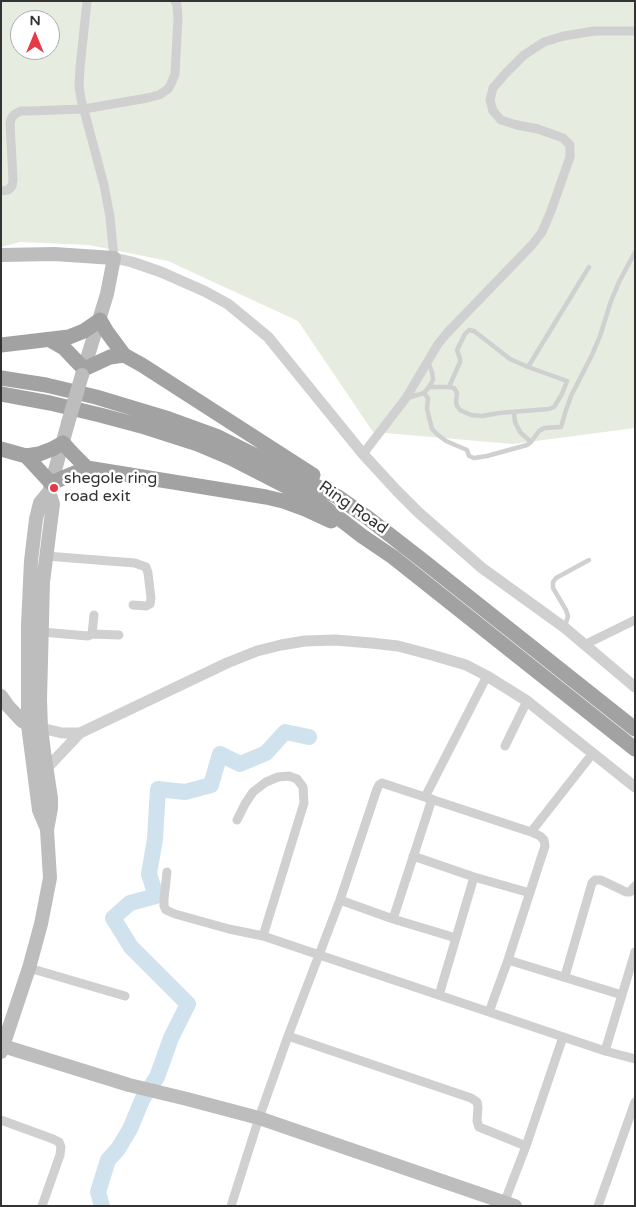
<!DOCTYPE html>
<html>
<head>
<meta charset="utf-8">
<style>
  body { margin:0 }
  #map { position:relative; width:636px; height:1207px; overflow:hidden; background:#fff; font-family:"Varela Round",sans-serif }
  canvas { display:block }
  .frame { position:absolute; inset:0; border:2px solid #333; pointer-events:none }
  .north { position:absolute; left:10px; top:10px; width:50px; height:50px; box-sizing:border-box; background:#fff; border:1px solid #adadad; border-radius:50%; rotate:0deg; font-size:14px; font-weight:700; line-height:20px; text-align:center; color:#333 }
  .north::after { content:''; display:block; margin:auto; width:18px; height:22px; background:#e63946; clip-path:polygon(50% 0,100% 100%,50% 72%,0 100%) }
</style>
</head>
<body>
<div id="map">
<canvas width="636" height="1207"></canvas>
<div class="frame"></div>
<div class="north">N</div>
</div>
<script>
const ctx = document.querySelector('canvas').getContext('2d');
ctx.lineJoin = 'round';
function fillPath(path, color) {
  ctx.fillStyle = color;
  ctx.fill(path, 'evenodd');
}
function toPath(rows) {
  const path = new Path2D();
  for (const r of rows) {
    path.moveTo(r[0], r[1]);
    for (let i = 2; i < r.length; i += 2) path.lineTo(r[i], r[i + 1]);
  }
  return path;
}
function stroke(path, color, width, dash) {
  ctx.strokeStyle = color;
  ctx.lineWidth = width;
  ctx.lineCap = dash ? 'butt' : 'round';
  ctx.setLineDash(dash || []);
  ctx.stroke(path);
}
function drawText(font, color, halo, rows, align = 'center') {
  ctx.font = font + ' "Varela Round",sans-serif';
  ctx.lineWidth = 5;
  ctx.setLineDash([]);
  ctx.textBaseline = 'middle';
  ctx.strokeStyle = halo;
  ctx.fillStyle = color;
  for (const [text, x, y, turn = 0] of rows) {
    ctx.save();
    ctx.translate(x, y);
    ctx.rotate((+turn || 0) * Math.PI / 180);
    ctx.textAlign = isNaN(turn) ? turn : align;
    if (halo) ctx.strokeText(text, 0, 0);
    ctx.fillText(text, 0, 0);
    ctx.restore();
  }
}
fillPath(toPath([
  [1,1,635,1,635,428,513,444,373,432,298,321,168,261,89,245,20,242,1,247],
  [20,20,50,20,50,50,20,50]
]), '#e6ecdf');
stroke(toPath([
  [102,1206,98,1192,108,1160,118,1149,130,1129,143,1098,157,1077,171,1038,188,1004,131,947,113,918,130,903,156,896,149,874,155,839,158,789,185,792,211,785,220,754,240,764,266,753,285,732,309,737]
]), '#cfe2ee', 16);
stroke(toPath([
  [528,367,589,267],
  [429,387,449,387,454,388,457,393,456,402,457,406,460,410,471,415,482,416,499,413,549,409,554,407,562,394,567,381,528,367,510,359,474,331,469,330,465,334,457,350,460,359,460,362,449,387],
  [424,393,428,398,427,409,432,429,438,435,446,441,467,450,469,456,474,458,487,456,527,445,531,442,539,431,544,428,561,427,566,410,571,396,592,355,600,336,611,301,619,282,635,252],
  [407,398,424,393,429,387,433,380,432,372,428,362],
  [514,412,515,422,520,432,531,442],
  [565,626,568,616,566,610,553,588,553,582,556,578,589,560]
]), '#d0d0d0', 4.5);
stroke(toPath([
  [87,1,80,68,79,86,81,99,104,185,110,217,114,258],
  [1,191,8,190,12,186,13,180,10,123,12,117,15,114,21,111,29,111,84,109,147,98,159,95,168,89,171,84,175,74,178,18,177,5,175,1],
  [363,454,406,398,438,344,447,333,532,245,542,232,551,211,570,157,570,145,563,138,538,129,517,125,501,120,493,111,490,100,493,88,505,74,524,55,544,42,564,36,594,31,635,31],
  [46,556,135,563,146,567,148,573,151,598,150,604,146,606,133,605],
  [42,632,88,636,92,634,94,615],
  [92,634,119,635],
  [586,644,635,620],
  [505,746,527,701],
  [425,797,487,676],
  [237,820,245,804,253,792,266,782,278,777,289,776,297,779,303,787,304,803,263,936],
  [531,832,593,753],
  [413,856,474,877],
  [167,872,164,899,164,906,166,910,175,914,229,929,263,936,605,1051,635,1059],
  [340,900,393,919,456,938,474,877,530,893],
  [393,919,432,799],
  [508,960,622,995],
  [29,968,125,996],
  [565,976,592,883,595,880,601,880,626,892,630,892,635,886],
  [439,995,456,938],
  [288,1036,471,1098,477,1102,478,1107,477,1121,479,1127,526,1146],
  [605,1051,635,952],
  [1,1120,53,1139,59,1142,61,1147,60,1155,42,1206],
  [231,1206,259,1118,288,1036,340,900,377,789,379,785,382,783,531,832,540,836,544,840,545,846,508,960,489,1012],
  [503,1206,526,1146,563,1037],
  [598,1206,635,1102]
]), '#d0d0d0', 9);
stroke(toPath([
  [114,258,132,262,161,272,204,291,228,304,268,337,363,454,397,491,418,512,482,568,565,628,635,687],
  [41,728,62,733,80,733,227,663,257,651,281,645,305,641,335,640,371,643,398,646,432,655,466,665,487,676,527,701,635,787],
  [46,769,80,733]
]), '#d0d0d0', 11);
stroke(toPath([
  [1,255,54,254,114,258,107,294,82,375],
  [1,696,8,706,22,721,32,726],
  [47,829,39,810,28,725,28,625,31,561,36,519,40,503,49,492,68,423],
  [3,1046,129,1085,187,1099,259,1118,515,1206],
  [1,1052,29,968,41,924,50,878,47,830,51,808,51,798,44,752,41,728,40,700,43,582,53,504,49,492]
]), '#bdbdbd', 14);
stroke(toPath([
  [50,340,64,348,84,369,110,357,124,355],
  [1,345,69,337,84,331,100,320,107,332,124,355,142,365,313,475],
  [1,378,46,385,96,397,169,419,216,436,338,497,368,518,422,560,635,729],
  [1,394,50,403,100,415,145,427,198,444,231,458,309,498,327,509,362,536,393,557,635,749],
  [1,449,26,456,39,454,52,449,63,443,73,454,87,468,266,497,283,501,305,509,331,521],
  [26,456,51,483,87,468]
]), '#a2a2a2', 15);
stroke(toPath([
  [68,423,82,375]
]), '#bdbdbd', 14);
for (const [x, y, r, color] of [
  [54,488,5,"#e63946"]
]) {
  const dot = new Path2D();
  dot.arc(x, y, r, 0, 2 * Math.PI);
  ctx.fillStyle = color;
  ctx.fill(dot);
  stroke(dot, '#fff', 2);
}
drawText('16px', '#333', '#fff', [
  ["shegole ring",64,479],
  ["road exit",64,497]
], 'left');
drawText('16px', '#333', '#fff', [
  ["Ring Road",353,508,35]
]);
</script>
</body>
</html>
